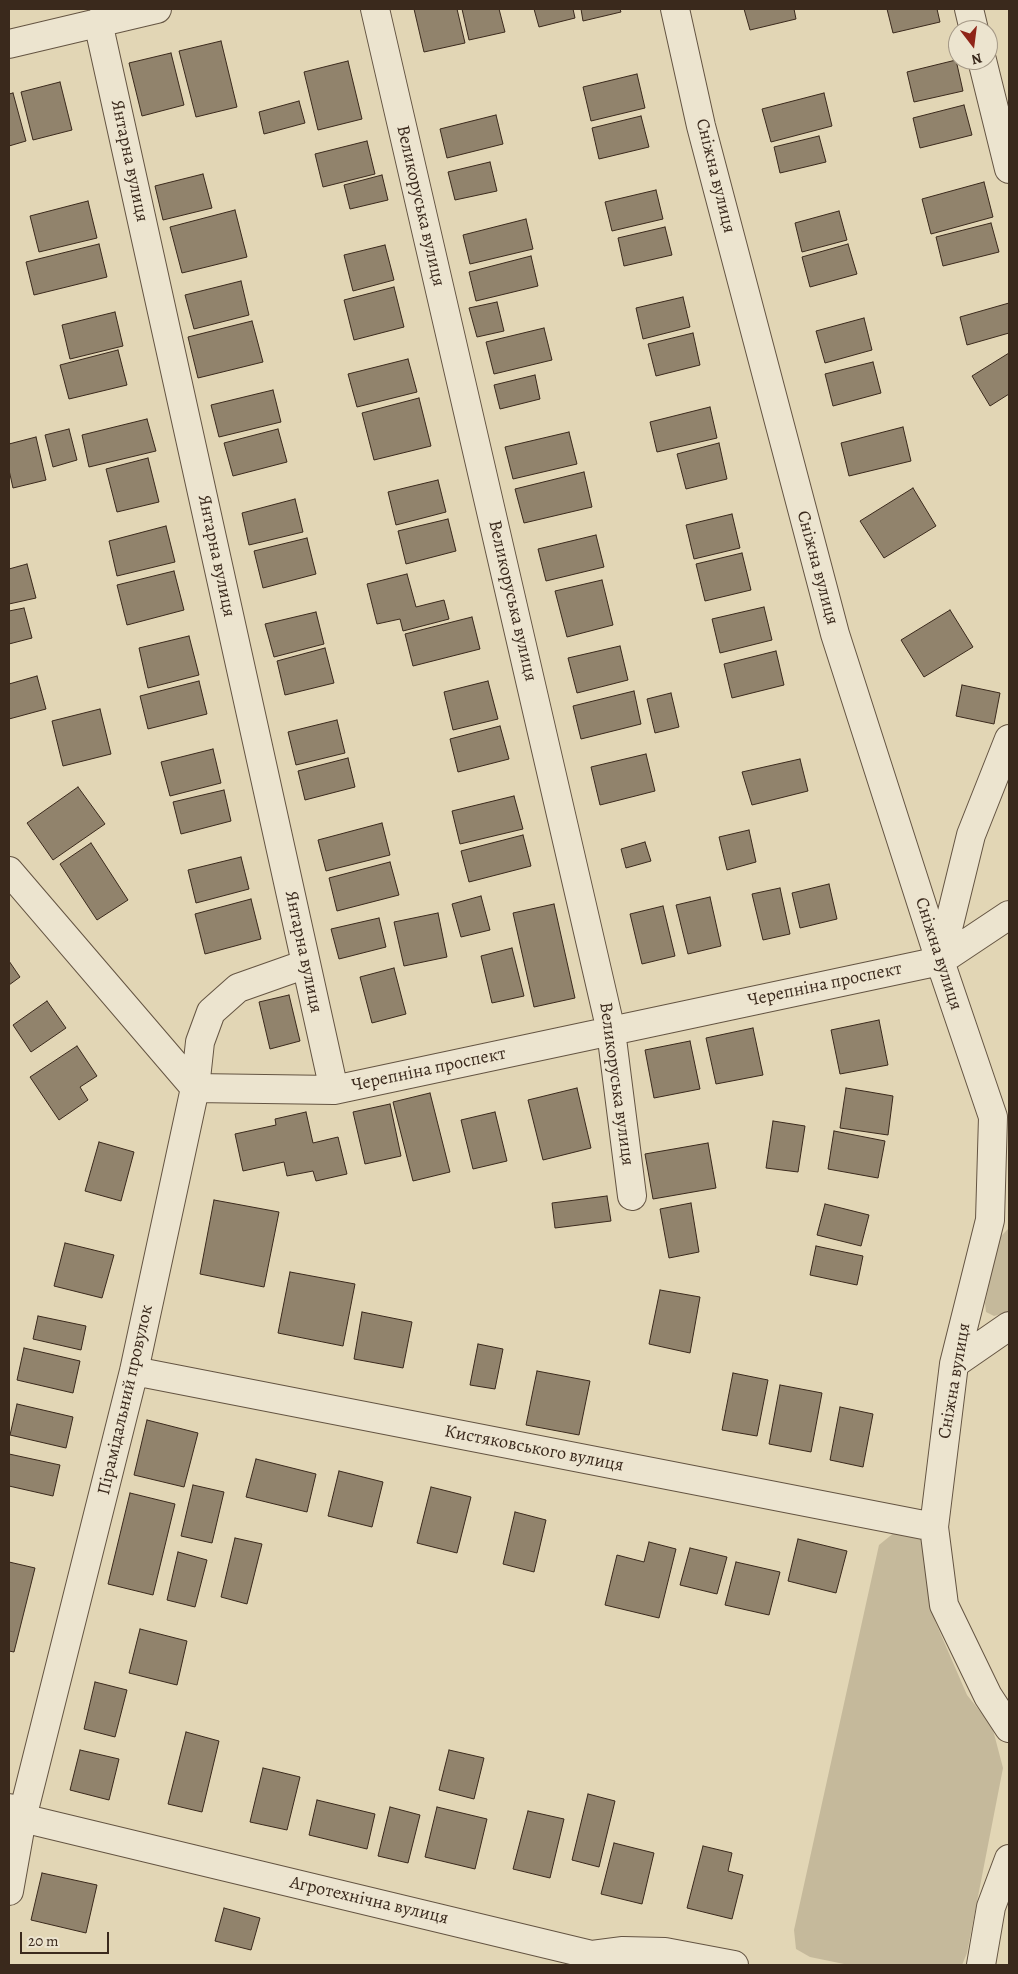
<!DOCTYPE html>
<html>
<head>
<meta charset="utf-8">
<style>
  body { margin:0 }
  #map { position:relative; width:1018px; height:1974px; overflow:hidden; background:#e2d6b5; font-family:Alegreya,serif }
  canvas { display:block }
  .frame { position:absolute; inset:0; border:10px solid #3a291c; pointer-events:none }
  .north { position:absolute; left:948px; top:20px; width:50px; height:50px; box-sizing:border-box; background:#ece4cf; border:1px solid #a59987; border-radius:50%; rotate:165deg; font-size:14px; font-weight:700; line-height:20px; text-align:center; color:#3a291c }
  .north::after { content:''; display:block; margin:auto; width:18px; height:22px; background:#8f2418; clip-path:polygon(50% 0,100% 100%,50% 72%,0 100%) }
  .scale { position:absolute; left:20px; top:1932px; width:89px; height:22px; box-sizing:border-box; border:2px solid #3a291c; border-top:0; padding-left:6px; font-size:15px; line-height:18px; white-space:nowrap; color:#3a291c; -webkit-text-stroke:4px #ece4cf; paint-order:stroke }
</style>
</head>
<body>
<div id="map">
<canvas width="1018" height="1974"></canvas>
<div class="frame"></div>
<div class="north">N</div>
<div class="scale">20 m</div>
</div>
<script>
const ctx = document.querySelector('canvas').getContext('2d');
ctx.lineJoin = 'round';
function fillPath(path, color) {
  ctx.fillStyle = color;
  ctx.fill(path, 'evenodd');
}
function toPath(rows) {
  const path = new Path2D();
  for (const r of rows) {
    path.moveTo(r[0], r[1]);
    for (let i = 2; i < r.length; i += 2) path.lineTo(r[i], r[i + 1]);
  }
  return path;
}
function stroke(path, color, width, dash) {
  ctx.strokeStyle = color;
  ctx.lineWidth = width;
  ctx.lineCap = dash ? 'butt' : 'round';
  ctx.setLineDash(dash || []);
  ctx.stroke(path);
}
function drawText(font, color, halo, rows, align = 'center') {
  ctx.font = font + ' Alegreya,serif';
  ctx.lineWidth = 4;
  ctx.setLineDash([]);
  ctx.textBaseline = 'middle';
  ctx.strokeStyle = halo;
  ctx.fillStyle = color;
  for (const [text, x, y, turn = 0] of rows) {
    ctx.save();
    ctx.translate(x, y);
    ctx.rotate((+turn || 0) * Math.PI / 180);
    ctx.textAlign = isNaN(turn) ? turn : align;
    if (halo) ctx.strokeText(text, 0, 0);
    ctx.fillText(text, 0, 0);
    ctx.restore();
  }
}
fillPath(toPath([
  [1009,1228,1009,1312,994,1316,986,1312,985,1303,999,1238],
  [895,1532,924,1538,929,1552,935,1621,967,1695,992,1726,1003,1768,967,1953,962,1965,849,1965,810,1957,796,1949,794,1930,879,1545]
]), '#c5b99b');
const building = toPath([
  [414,9,457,9,465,43,424,52,414,9],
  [462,9,499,9,505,32,469,40,462,9],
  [534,9,573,9,575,18,539,27,534,9],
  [581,9,620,9,621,12,583,21,581,9],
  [744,9,794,9,796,19,750,30,744,9],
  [887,9,937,9,940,22,893,33,887,9],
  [221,41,237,107,196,117,179,51,221,41],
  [171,53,184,105,142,116,129,63,171,53],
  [956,60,963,91,914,102,907,72,956,60],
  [348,61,362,119,318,130,304,72,348,61],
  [637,74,645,108,591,121,583,87,637,74],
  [60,82,72,130,33,140,21,92,60,82],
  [13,93,26,141,9,146,9,94,13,93],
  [824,93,832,126,771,142,762,109,824,93],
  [299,101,305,123,264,134,259,112,299,101],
  [964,105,972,135,920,148,913,118,964,105],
  [496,115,503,144,447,158,440,129,496,115],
  [641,116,649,147,599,159,592,128,641,116],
  [819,136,826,162,780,173,774,147,819,136],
  [367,141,375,174,323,187,315,154,367,141],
  [490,162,497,191,455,200,448,172,490,162],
  [203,174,212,208,163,220,155,186,203,174],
  [382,175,388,200,350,209,344,185,382,175],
  [984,182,993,217,931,234,922,199,984,182],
  [656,190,663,219,612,231,605,202,656,190],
  [88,201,97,238,39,252,30,216,88,201],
  [235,210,247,257,182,273,170,227,235,210],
  [839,211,847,240,802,252,795,223,839,211],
  [526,219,533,249,470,264,463,235,526,219],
  [991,223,999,252,943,266,936,237,991,223],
  [665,227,672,255,624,266,618,238,665,227],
  [99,244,107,277,34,295,26,262,99,244],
  [848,244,857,274,810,287,802,257,848,244],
  [385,245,394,280,353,291,344,255,385,245],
  [531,256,538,286,476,301,469,272,531,256],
  [241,281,249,315,194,329,185,295,241,281],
  [394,287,404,327,354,340,344,300,394,287],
  [683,297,690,327,643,339,636,308,683,297],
  [497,302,504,331,477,337,469,308,497,302],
  [1009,303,1009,333,967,345,960,317,1009,303],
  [115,312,123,346,70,359,62,325,115,312],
  [864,318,872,350,825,363,816,331,864,318],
  [252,321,263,362,198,378,188,337,252,321],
  [544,328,552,360,494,374,486,342,544,328],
  [693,333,700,365,656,376,648,344,693,333],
  [118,350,127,385,69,399,60,365,118,350],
  [1009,353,1009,394,990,406,972,376,1009,353],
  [408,359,417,392,357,407,348,374,408,359],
  [873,362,881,393,833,406,825,374,873,362],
  [535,375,540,399,500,409,494,385,535,375],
  [273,390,281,422,219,437,211,405,273,390],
  [419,398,431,446,374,460,362,413,419,398],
  [710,407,717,438,657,452,650,422,710,407],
  [147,419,156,451,89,467,82,435,147,419],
  [903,427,911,461,849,476,841,443,903,427],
  [69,429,77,460,53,467,45,435,69,429],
  [278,429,287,462,233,476,224,443,278,429],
  [569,432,577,464,513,479,505,447,569,432],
  [36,437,46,480,13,488,9,470,9,444,36,437],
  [719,443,727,479,686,489,677,454,719,443],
  [148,458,159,502,117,512,106,469,148,458],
  [584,472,592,507,524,523,515,489,584,472],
  [438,480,446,512,396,525,388,492,438,480],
  [913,488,936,526,884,558,860,521,913,488],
  [295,499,303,532,249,545,242,513,295,499],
  [732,514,740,548,694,559,686,525,732,514],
  [448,519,456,551,406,564,398,531,448,519],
  [166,526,175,562,117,576,109,541,166,526],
  [596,535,604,567,546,581,538,549,596,535],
  [307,538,316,574,263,588,254,551,307,538],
  [742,553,751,590,705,601,696,564,742,553],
  [27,564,36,598,9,604,9,569,27,564],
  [174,571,184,610,127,625,117,585,174,571],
  [407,574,416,607,444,600,449,619,403,631,400,619,377,624,367,584,407,574],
  [602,580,613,625,567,637,555,591,602,580],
  [764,607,772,640,720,653,712,619,764,607],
  [24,608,32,638,9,644,9,611,24,608],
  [950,610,973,647,924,677,901,640,950,610],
  [316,612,324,644,274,657,265,624,316,612],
  [472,617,480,649,413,666,405,634,472,617],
  [189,636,199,675,148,688,139,648,189,636],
  [620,646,628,680,577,693,568,658,620,646],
  [325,648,334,683,285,695,277,661,325,648],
  [776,651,784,685,732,698,724,664,776,651],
  [37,676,46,709,9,719,9,684,37,676],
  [199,681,207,714,148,729,140,696,199,681],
  [488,681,498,719,453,730,444,692,488,681],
  [962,685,1000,693,994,724,956,716,962,685],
  [634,691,641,724,581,739,573,706,634,691],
  [671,693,679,727,655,733,647,699,671,693],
  [100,709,111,754,63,766,52,721,100,709],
  [337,720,345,753,296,765,288,732,337,720],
  [500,726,509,759,458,772,450,739,500,726],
  [213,749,221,783,170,796,161,762,213,749],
  [646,754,655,791,600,805,591,767,646,754],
  [348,758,355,787,305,800,298,771,348,758],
  [800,759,808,791,752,805,742,772,800,759],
  [78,787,105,824,53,860,27,823,78,787],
  [224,790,231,821,181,834,173,802,224,790],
  [514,796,523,829,460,844,452,811,514,796],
  [382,823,390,855,326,871,318,840,382,823],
  [749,830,756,862,727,870,719,837,749,830],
  [523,835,531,866,469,882,461,851,523,835],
  [645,842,651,861,626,868,621,849,645,842],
  [91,843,128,900,97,920,60,864,91,843],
  [241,857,249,889,196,903,188,870,241,857],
  [390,862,399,895,337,911,329,878,390,862],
  [829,884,837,919,800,928,792,893,829,884],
  [780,888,790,934,763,940,752,894,780,888],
  [481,896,490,930,461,937,452,904,481,896],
  [710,897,721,946,688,954,676,905,710,897],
  [251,899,261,939,205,954,195,914,251,899],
  [554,904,575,998,534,1007,513,913,554,904],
  [663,906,675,956,642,964,630,914,663,906],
  [438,913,447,957,404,966,394,922,438,913],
  [379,918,386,947,339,959,331,929,379,918],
  [512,948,524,996,492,1003,481,956,512,948],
  [9,961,20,977,9,985,9,961],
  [394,968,406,1014,372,1023,360,977,394,968],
  [289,995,300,1041,270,1049,259,1002,289,995],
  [47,1001,66,1028,31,1052,13,1025,47,1001],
  [879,1020,888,1065,840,1074,831,1030,879,1020],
  [753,1028,763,1075,716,1084,706,1038,753,1028],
  [690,1041,700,1089,654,1098,645,1050,690,1041],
  [77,1046,97,1076,80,1087,88,1100,59,1120,30,1077,77,1046],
  [577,1088,591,1148,543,1160,528,1100,577,1088],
  [846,1088,893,1096,888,1135,840,1128,846,1088],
  [430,1093,450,1172,413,1181,393,1102,430,1093],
  [390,1104,401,1156,365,1164,353,1112,390,1104],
  [306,1112,313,1143,338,1137,347,1174,316,1181,313,1171,287,1176,284,1162,243,1171,235,1134,276,1125,275,1119,306,1112],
  [495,1112,507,1161,473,1169,461,1120,495,1112],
  [773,1121,805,1126,798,1172,766,1168,773,1121],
  [834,1131,885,1141,878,1178,828,1169,834,1131],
  [99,1142,134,1152,121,1201,85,1191,99,1142],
  [708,1143,716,1188,653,1199,645,1154,708,1143],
  [607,1196,611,1221,555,1228,552,1203,607,1196],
  [214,1200,279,1212,264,1287,200,1274,214,1200],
  [691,1203,699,1252,669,1258,660,1209,691,1203],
  [825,1204,869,1215,861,1246,817,1235,825,1204],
  [65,1243,114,1255,102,1298,54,1286,65,1243],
  [816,1246,863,1256,857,1285,810,1275,816,1246],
  [290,1272,355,1284,343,1346,278,1333,290,1272],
  [660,1290,700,1297,690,1353,649,1344,660,1290],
  [362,1312,412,1322,403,1368,354,1359,362,1312],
  [38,1316,86,1326,81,1350,33,1339,38,1316],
  [478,1344,503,1349,495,1389,470,1385,478,1344],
  [24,1348,80,1361,73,1393,17,1380,24,1348],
  [537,1371,590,1381,579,1435,526,1425,537,1371],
  [733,1373,768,1380,757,1436,722,1430,733,1373],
  [780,1385,822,1393,811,1452,769,1444,780,1385],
  [17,1404,73,1417,66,1448,10,1435,17,1404],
  [840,1407,873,1414,863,1467,830,1460,840,1407],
  [147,1420,198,1433,184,1487,134,1475,147,1420],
  [9,1454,60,1465,53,1496,9,1486,9,1454],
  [256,1459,316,1474,307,1512,246,1497,256,1459],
  [339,1471,383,1482,372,1527,328,1516,339,1471],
  [193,1485,224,1492,212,1543,181,1536,193,1485],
  [431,1487,471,1497,457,1553,417,1543,431,1487],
  [130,1493,175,1504,153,1595,108,1584,130,1493],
  [515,1512,546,1520,534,1572,503,1564,515,1512],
  [235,1538,262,1544,247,1604,221,1597,235,1538],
  [798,1539,847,1551,836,1593,788,1581,798,1539],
  [649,1542,676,1549,659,1618,605,1605,617,1555,644,1562,649,1542],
  [690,1548,727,1557,717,1594,680,1585,690,1548],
  [178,1552,207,1560,195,1607,167,1600,178,1552],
  [9,1562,35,1568,14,1652,9,1651,9,1562],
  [736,1562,780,1572,769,1615,725,1605,736,1562],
  [140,1629,187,1641,177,1685,129,1673,140,1629],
  [95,1682,127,1690,115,1737,84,1729,95,1682],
  [186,1732,219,1741,202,1812,168,1804,186,1732],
  [80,1750,119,1759,109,1800,70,1790,80,1750],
  [449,1750,484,1758,474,1799,439,1790,449,1750],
  [263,1768,300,1777,287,1830,250,1822,263,1768],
  [588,1794,615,1801,599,1867,572,1860,588,1794],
  [317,1800,375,1814,367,1849,309,1835,317,1800],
  [390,1807,420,1815,408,1863,378,1856,390,1807],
  [437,1807,487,1819,475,1869,425,1857,437,1807],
  [528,1811,564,1819,550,1878,513,1869,528,1811],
  [614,1843,654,1853,642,1904,601,1894,614,1843],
  [703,1846,732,1853,728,1871,743,1875,732,1919,687,1908,703,1846],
  [42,1873,97,1885,86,1933,31,1920,42,1873],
  [224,1908,260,1918,251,1950,215,1941,224,1908]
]);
fillPath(building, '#91836c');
stroke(building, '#3a291c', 1);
const minor = toPath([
  [375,9,611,1031,632,1196],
  [675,9,701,126,835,634,940,961,993,1117,990,1220,954,1364,934,1527,944,1605,988,1696,1009,1728],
  [969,9,974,30],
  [98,22,334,1090],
  [9,44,157,9],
  [982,60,1009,169],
  [9,871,195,1088,334,1090,940,961,1009,915],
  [940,961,971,835,1009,739],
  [954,1364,1009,1326],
  [134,1371,934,1527],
  [9,1808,22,1818,592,1955,623,1951,665,1952,734,1965],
  [9,1891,22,1818,134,1371,195,1088,200,1042,211,1012,238,988,306,964],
  [981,1965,991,1907,1009,1859]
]);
stroke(minor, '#645442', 30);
stroke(minor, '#ece4cf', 28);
drawText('18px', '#3a291c', '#ece4cf', [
  ["Янтарна вулиця",129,161,78],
  ["Сніжна вулиця",715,176,76],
  ["Великоруська вулиця",420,206,77],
  ["Янтарна вулиця",216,556,78],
  ["Сніжна вулиця",817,568,75],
  ["Великоруська вулиця",512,601,77],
  ["Янтарна вулиця",303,952,78],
  ["Сніжна вулиця",938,954,72],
  ["Черепніна проспект",825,985,-12],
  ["Черепніна проспект",429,1070,-12],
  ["Великоруська вулиця",616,1084,82],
  ["Сніжна вулиця",955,1381,-80],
  ["Пірамідальний провулок",126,1400,-77],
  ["Кистяковського вулиця",534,1449,11],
  ["Агротехнічна вулиця",369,1901,13]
]);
</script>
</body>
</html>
